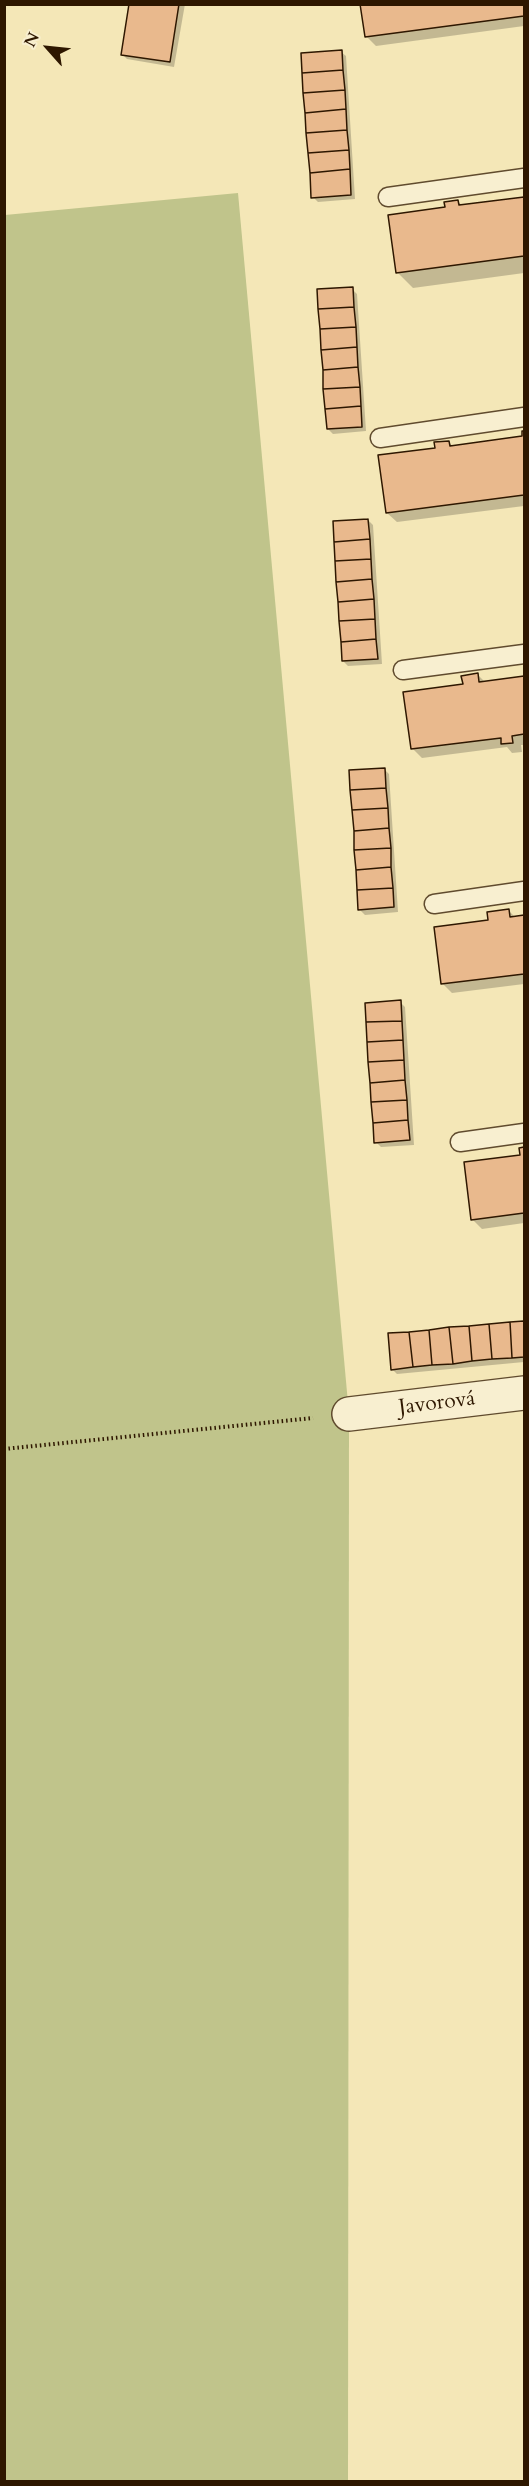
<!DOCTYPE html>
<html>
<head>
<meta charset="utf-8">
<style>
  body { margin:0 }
  #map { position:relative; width:529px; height:2486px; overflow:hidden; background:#f4e7b7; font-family:Cardo,serif }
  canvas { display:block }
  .frame { position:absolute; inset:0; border:6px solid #2e1700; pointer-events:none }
  .north { position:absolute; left:18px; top:18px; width:60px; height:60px; -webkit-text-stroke:4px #f8efd0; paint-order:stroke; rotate:297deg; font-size:16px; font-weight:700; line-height:24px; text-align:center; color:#2e1700 }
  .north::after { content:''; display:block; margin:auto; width:21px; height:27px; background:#2e1700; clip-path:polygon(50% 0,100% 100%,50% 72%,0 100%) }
</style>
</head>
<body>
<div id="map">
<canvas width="529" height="2486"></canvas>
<div class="frame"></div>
<div class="north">N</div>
</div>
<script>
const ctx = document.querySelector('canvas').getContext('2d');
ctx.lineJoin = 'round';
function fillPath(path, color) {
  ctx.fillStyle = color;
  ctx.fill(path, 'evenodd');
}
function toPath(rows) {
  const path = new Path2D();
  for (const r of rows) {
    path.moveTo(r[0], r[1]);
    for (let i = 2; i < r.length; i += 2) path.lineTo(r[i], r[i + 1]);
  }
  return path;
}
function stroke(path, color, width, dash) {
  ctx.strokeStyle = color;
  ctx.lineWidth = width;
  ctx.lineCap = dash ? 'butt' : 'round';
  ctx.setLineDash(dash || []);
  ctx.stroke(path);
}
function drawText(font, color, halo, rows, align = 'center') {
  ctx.font = font + ' Cardo,serif';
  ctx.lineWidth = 4.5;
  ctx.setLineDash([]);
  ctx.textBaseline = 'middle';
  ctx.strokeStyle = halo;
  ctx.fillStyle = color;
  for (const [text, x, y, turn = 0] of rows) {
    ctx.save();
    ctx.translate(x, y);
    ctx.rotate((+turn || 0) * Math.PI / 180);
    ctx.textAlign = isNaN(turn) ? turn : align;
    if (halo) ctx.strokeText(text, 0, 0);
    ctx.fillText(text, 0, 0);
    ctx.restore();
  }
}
fillPath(toPath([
  [238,193,349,1414,348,2481,5,2482,5,215]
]), '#c0c48b');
fillPath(toPath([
  [130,4,185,4,174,67,127,59,122,54],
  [362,4,524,4,524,26,376,46,366,36],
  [341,52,346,56,355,199,318,202,313,197],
  [524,198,524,273,413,288,397,272,458,202,463,206],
  [352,289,357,294,366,431,333,434,328,429],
  [524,432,524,506,397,522,387,513,437,449,449,442,453,447,524,437],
  [368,520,373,525,382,664,348,666,343,661],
  [478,675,485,682,524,677,524,745,521,745,522,752,512,753,507,747,422,758,412,748,464,685],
  [384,769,389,774,398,912,365,915,360,910],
  [509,911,516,918,524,916,524,984,452,993,443,984,490,921],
  [400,1002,405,1007,414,1145,381,1147,376,1142],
  [524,1148,524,1223,482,1229,473,1220,521,1156,520,1149],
  [524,1322,524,1362,397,1374,392,1369,390,1335]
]), '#0003');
const building = toPath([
  [129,4,179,4,170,62,121,55,129,4],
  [360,4,524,4,524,16,365,37,360,4],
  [342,50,343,70,302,73,301,53,342,50],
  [343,70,345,90,303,93,302,73,343,70],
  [345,90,346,109,305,113,303,93,345,90],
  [346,109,347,130,306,133,305,113,346,109],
  [347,130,349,150,308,153,306,133,347,130],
  [349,150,350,169,310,173,308,153,349,150],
  [350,169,351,195,311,198,310,173,350,169],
  [524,197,524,256,396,273,388,215,445,207,444,202,458,200,459,205,524,197],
  [353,287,354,307,318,309,317,289,353,287],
  [354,307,356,327,320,329,318,309,354,307],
  [356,327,357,347,321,350,320,329,356,327],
  [357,347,358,367,323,370,321,350,357,347],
  [358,367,360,387,323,389,323,370,358,367],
  [360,387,361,406,325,409,323,389,360,387],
  [361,406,362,427,327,429,325,409,361,406],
  [522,431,524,431,524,495,386,513,378,455,435,448,434,442,449,441,450,446,522,436,522,431],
  [368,519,370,539,334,542,333,521,368,519],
  [370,539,371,559,335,561,334,542,370,539],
  [371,559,372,579,336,582,335,561,371,559],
  [372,579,374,599,338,602,336,582,372,579],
  [374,599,375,619,339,621,338,602,374,599],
  [375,619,376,639,341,642,339,621,375,619],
  [376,639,378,659,342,661,341,642,376,639],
  [478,673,479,682,524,676,524,734,512,736,513,743,501,744,501,738,411,749,403,692,463,684,461,676,478,673],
  [385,768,386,788,350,790,349,770,385,768],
  [386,788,388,808,352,810,350,790,386,788],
  [388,808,389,828,354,831,352,810,388,808],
  [389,828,391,848,354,850,354,831,389,828],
  [391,848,391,867,356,870,354,850,391,848],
  [391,867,393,888,357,890,356,870,391,867],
  [393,888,394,907,358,910,357,890,393,888],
  [509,909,510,917,524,915,524,974,441,984,434,927,488,920,487,912,509,909],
  [401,1000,402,1021,366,1022,365,1003,401,1000],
  [402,1021,403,1040,367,1042,366,1022,402,1021],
  [403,1040,404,1060,368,1062,367,1042,403,1040],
  [404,1060,405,1080,370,1083,368,1062,404,1060],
  [405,1080,407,1100,371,1102,370,1083,405,1080],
  [407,1100,408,1120,373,1123,371,1102,407,1100],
  [408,1120,410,1140,374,1143,373,1123,408,1120],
  [524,1147,524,1213,471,1220,464,1162,520,1155,519,1148,524,1147],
  [524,1321,524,1357,512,1358,510,1322,524,1321],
  [510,1322,512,1358,492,1359,489,1324,510,1322],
  [489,1324,492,1359,472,1361,469,1326,489,1324],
  [469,1326,472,1361,453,1364,449,1327,469,1326],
  [449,1327,453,1364,432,1365,429,1330,449,1327],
  [429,1330,432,1365,413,1367,409,1332,429,1330],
  [409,1332,413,1367,391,1370,388,1333,409,1332]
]);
fillPath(building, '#e9b98d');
stroke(building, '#2e1700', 1.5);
const service = toPath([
  [388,197,524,178],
  [380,438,524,417],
  [403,670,524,654],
  [434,904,524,891],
  [460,1142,524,1133]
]);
const minor = toPath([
  [349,1414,524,1393]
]);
stroke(service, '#604b2e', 21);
stroke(minor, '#604b2e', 36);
stroke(toPath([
  [4,1449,313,1418]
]), '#2e1700', 4, [1.5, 3]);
stroke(service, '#f8efd0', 18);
stroke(minor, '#f8efd0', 33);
drawText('21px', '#2e1700', '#f8efd0', [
  ["Javorová",437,1404,-7]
]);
</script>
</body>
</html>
